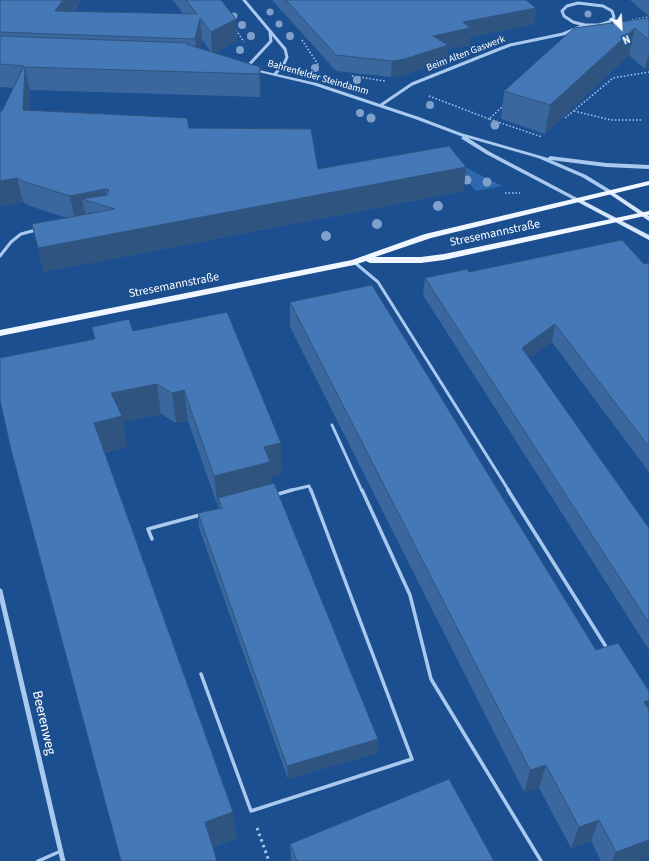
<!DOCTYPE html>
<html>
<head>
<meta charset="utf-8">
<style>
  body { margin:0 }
  #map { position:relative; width:649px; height:861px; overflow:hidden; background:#1b4f8f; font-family:"Source Sans 3",sans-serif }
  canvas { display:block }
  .north { position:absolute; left:601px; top:8px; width:40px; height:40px; -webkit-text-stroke:3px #1b4f8f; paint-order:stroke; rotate:156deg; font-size:11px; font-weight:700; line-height:16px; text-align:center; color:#fff }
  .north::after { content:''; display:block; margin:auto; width:14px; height:18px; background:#fff; clip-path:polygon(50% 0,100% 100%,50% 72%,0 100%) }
</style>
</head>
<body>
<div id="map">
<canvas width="649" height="861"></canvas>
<div class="north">N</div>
</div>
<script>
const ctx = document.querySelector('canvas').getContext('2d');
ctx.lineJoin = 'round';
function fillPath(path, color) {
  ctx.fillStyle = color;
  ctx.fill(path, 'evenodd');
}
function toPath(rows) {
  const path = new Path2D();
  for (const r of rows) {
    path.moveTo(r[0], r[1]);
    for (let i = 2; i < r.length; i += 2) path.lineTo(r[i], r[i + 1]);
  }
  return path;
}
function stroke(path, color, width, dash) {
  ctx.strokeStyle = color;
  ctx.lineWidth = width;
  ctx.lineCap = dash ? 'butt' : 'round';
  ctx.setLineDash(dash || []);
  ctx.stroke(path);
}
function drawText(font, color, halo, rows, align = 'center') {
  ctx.font = font + ' "Source Sans 3",sans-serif';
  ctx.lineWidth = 3;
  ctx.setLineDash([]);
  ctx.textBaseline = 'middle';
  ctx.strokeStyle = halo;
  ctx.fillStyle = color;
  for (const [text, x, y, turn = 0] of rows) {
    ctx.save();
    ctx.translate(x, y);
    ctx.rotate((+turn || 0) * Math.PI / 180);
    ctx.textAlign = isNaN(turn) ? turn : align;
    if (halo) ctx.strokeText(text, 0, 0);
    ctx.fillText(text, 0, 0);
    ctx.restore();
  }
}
fillPath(toPath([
  [459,164,502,186,476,191,454,166]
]), '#2e69ad');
stroke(toPath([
  [632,20,649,17],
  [236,30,244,42],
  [302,40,319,66],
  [352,76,385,81],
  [429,96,489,119],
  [504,105,489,119,542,137],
  [574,111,611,120,643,120],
  [565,118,613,78,649,72],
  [505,193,520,193]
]), '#a9c9ee', 1.5, [1.5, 2]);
stroke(toPath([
  [257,828,269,861]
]), '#a9c9ee', 3, [2.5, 3.5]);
stroke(toPath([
  [0,256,11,242,21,234,36,230],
  [354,262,378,282,509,491],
  [332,425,362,491],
  [288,491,309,486,311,491]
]), '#a9c9ee', 3);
stroke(toPath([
  [362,490,410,595,431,679,541,861],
  [508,490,608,650],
  [275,495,292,490],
  [152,539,148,529,200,515],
  [201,674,251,811,412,759,311,490],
  [38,861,61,851]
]), '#a9c9ee', 3.5);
stroke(toPath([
  [244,0,285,49,287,57,284,64,275,74],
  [578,3,603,6,612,11,614,17,609,22,599,25,585,25,573,22,564,16,562,11,567,6,578,3],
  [246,68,271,41,270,33],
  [381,105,412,84,497,50,510,45,563,34,585,25]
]), '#a9c9ee', 3);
stroke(toPath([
  [0,591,63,861]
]), '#a9c9ee', 5);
fillPath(toPath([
  [250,68,317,83,419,117,461,133,548,158,550,156,606,163,649,165,649,169,606,167,551,160,586,175,612,191,613,192,610,194,582,177,538,158,468,138,490,152,581,200,580,201,576,201,486,154,462,139,461,138,463,137,415,119,313,85,250,70,250,68]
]), '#a9c9ee');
fillPath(toPath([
  [610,190,649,216,649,221,608,193,608,191,610,190],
  [578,198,649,235,649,240,576,201,576,199,578,198]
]), '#d6e6fa');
fillPath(toPath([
  [649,181,649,185,431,238,375,257,421,257,444,254,649,211,649,215,444,260,421,263,370,263,366,261,354,265,0,336,0,330,352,260,425,234,649,181]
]), '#f0f6ff');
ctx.fillStyle = '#7ea0ca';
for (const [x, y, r] of [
  [270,12,3.5],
  [588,14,3.5],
  [234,16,3.5],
  [279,24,3.5],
  [242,25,4],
  [251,36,4],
  [290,36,4],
  [240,50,4],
  [315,68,4],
  [357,80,4],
  [430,105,4],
  [360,113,4],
  [371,118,4.5],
  [495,125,4.5],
  [467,180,4.5],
  [487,182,4.5],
  [438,206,5],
  [377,224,5],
  [326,236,5]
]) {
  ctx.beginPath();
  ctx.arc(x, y, r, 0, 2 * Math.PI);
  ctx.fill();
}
fillPath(toPath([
  [0,0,81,0,74,12,183,14,173,0,221,0,236,19,237,41,214,53,260,67,261,90,260,97,30,90,29,110,189,128,318,169,464,191,44,272,32,224,67,218,30,206,23,202,0,206,0,111,2,111,13,88,0,87],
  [202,40,211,52,200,49],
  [272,0,526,0,536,8,534,24,470,37,469,45,448,49,447,61,404,75,391,77,336,71],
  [630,0,649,0,649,16],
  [649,18,649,69,645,69,629,55,545,134,501,119,504,91],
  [649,263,649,472,552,342,529,358,649,528,649,650,423,295,425,278,469,272,644,264],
  [290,302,639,861,601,861,591,841,571,848,539,788,524,792,290,327],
  [92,327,133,331,282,474,271,477,271,484,378,739,377,753,288,779,199,528,198,513,219,509,219,506,218,507,188,421,176,423,161,414,123,422,127,447,104,453,237,838,213,847,121,861,94,339],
  [290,844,494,861,291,861]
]), '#3a679d');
fillPath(toPath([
  [63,0,81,0,59,33,55,11],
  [536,8,534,24,470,37,469,45,448,49,447,61,404,75,391,77,392,61,433,36,463,22],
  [200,18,202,40,197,61,195,39],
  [236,19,237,41,212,54,211,32],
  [635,28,629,55,545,134,550,105],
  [649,52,649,69,645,69],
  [25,67,30,90,28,133,23,110],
  [260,67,261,90,260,97,259,74],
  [466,167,464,191,44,272,38,248],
  [17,178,23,202,0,206,0,181],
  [105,189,108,207,82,199,86,218,75,220,70,196],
  [555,324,552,342,519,365,522,348],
  [157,384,161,414,123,422,127,447,100,454,94,423,111,393],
  [184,390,188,421,176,423,172,393],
  [281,443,282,474,271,477,272,492,218,498,219,506,218,507,214,476,264,447],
  [649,700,649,711,644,702],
  [378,739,377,753,288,779,287,766],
  [546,765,539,788,524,792,530,770],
  [233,812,237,838,209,848,205,822],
  [599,820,591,841,571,848,579,827],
  [649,840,649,857,639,861,612,861,616,852]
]), '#305480');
const building = toPath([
  [0,0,63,0,55,11,197,14,186,0,221,0,236,19,211,32,200,18,195,39,0,32,0,0],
  [286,0,526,0,536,8,463,22,470,28,433,36,448,45,405,59,392,61,336,55,286,0],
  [649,18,649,40,635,28,550,105,504,91,574,28,649,18],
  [0,36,188,43,186,44,260,67,259,74,25,67,23,110,187,118,189,128,311,129,318,169,449,146,466,167,38,248,32,224,115,209,82,199,107,195,109,190,105,189,70,196,25,182,17,178,0,181,0,111,2,111,24,66,0,64,0,36],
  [622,240,644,264,649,263,649,447,555,324,522,348,649,528,649,623,425,278,467,269,469,272,622,240],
  [372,285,596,650,618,643,649,691,649,700,644,702,649,710,649,840,616,852,599,820,579,827,546,765,530,770,290,302,372,285],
  [227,312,281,443,264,447,270,462,214,476,184,390,172,393,157,384,111,393,122,416,94,423,233,812,205,822,217,861,121,861,10,446,0,400,0,358,95,339,92,327,129,319,133,331,227,312],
  [274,483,378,739,287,766,198,513,222,508,218,498,274,483],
  [449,779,494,861,297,861,290,844,449,779]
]);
fillPath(building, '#4478b7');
stroke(building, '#305480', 1);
drawText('10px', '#fff', '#1b4f8f', [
  ["Beim Alten Gaswerk",466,54,-21],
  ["Bahrenfelder Steindamm",318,78,16]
]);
drawText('12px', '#fff', '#1b4f8f', [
  ["Stresemannstraße",495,234,-12],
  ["Stresemannstraße",174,286,-11]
]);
drawText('14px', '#fff', '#1b4f8f', [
  ["Beerenweg",43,723,77]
]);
</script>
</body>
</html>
